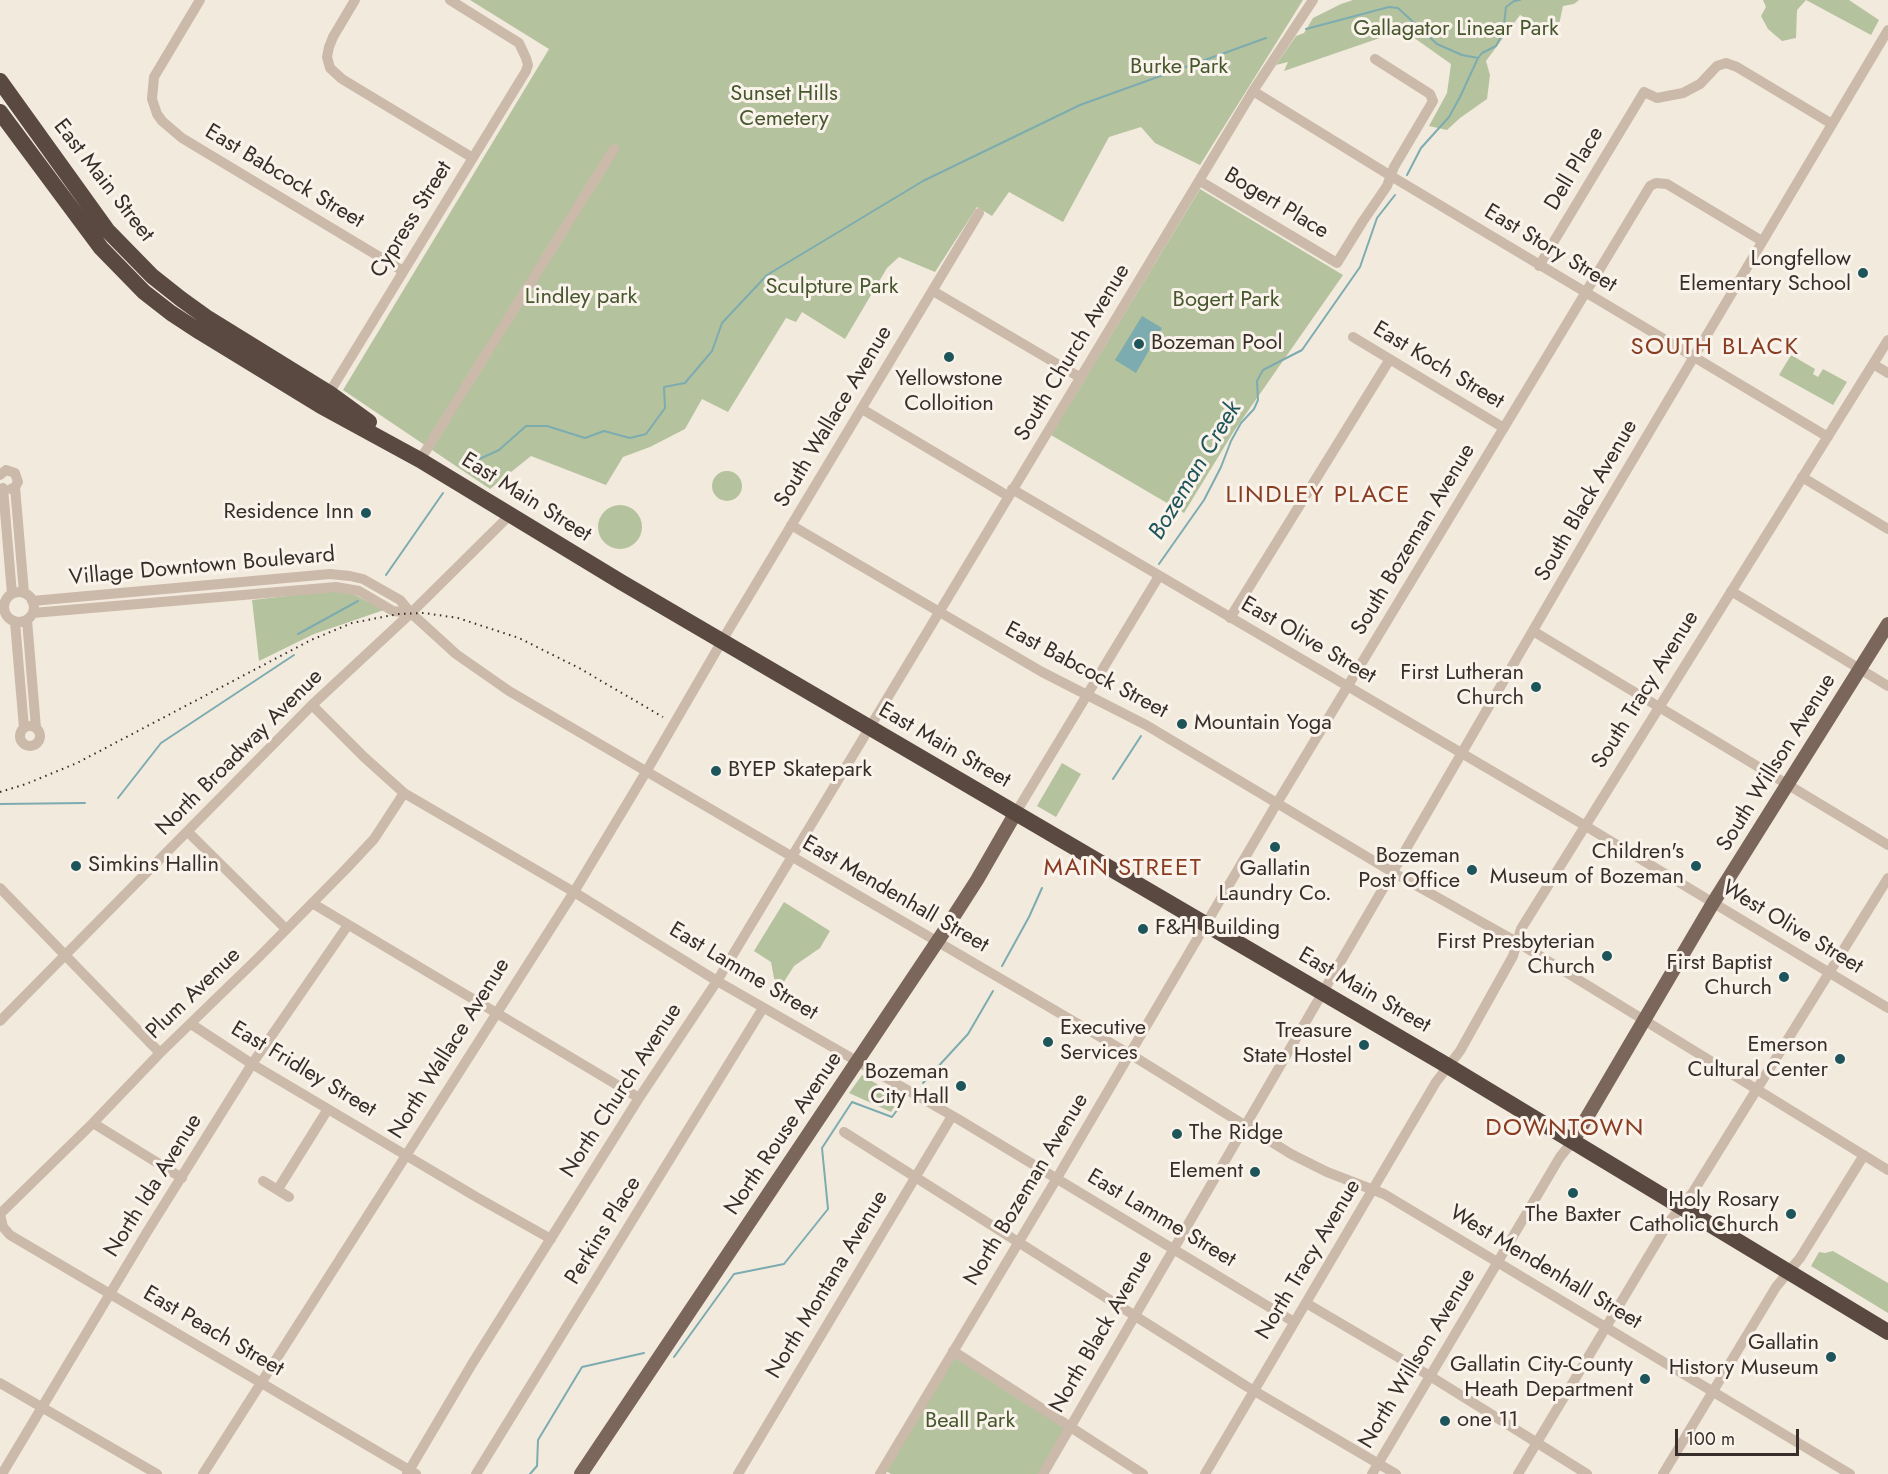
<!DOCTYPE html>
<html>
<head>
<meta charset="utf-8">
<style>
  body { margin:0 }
  #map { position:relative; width:1888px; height:1474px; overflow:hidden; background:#f3eade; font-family:Jost,sans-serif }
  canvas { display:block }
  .scale { position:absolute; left:1675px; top:1429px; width:124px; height:27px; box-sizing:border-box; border:3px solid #382e29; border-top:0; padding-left:8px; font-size:18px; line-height:21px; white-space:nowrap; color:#382e29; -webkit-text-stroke:4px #faf3eb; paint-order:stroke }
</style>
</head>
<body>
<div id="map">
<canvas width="1888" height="1474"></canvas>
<div class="scale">100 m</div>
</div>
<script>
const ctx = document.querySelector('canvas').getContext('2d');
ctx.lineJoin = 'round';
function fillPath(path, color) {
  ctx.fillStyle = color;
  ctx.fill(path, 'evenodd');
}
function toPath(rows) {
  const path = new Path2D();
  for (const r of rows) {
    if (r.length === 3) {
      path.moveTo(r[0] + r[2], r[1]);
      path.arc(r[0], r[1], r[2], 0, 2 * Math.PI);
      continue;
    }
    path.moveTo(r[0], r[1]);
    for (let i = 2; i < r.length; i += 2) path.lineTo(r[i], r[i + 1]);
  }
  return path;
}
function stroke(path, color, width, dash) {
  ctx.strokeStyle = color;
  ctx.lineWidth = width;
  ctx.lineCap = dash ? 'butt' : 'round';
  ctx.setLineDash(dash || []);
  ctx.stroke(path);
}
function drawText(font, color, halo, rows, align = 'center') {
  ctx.font = font + ' Jost,sans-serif';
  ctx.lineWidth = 6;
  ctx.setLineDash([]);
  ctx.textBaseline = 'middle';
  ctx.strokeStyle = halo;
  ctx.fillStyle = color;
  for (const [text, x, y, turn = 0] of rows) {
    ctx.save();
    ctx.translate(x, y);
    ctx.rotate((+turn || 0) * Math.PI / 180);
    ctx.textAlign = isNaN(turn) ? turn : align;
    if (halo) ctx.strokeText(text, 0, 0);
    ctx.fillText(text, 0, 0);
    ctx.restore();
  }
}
fillPath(toPath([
  [470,0,1303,0,1200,165,1155,143,1141,127,1109,137,1063,222,1009,192,992,216,977,207,935,272,899,257,887,268,845,339,802,312,796,322,786,318,728,412,702,399,685,429,650,447,623,457,606,485,531,456,490,489,343,390,549,49],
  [1353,0,1579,0,1574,4,1563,6,1557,34,1520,15,1486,61,1490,75,1487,99,1460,118,1447,130,1429,126,1447,93,1451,64,1403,30,1284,71,1288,62,1276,65,1296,36,1304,33,1313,18,1341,4],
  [1763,0,1849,0,1879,20,1871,35,1806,0,1797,10,1796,38,1782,41,1768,29,1761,16,1766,7],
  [1200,189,1343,275,1234,431,1184,513,1051,435],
  [1791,355,1815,369,1813,374,1818,377,1823,369,1847,382,1833,405,1779,375],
  [727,486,15],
  [620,527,22],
  [330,591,351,593,384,610,314,634,259,661,252,600],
  [1062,763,1081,774,1056,817,1037,806],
  [784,902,830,931,820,948,794,966,780,988,774,978,771,962,754,951],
  [862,1075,900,1098,891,1112,849,1093],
  [1833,1251,1888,1283,1888,1313,1811,1266,1819,1252,1825,1253],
  [953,1351,1070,1426,1043,1474,891,1474,883,1469]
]), '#b5c29e');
fillPath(toPath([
  [1142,316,1162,328,1136,373,1115,360]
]), '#7dacb0');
stroke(toPath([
  [1306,29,1389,7,1398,8,1437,44,1462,55,1478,58],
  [1407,175,1421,148,1449,117,1460,97,1478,58,1482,53,1496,46,1503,33,1506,7,1514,1,1520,0],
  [464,466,499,450,526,426,547,426,585,438,604,431,630,438,646,434,665,408,664,387,685,383,712,351,722,323,767,275,923,181,1080,105,1266,38],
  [1159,564,1204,500,1221,467,1231,441,1241,423,1254,409,1258,400,1257,381,1263,370,1302,350,1360,267,1377,218,1395,195],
  [386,575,443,493],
  [298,634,358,601],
  [1113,779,1141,736],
  [118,798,161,743,294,655],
  [0,804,85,803],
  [1002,966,1029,917,1042,888],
  [923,1083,968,1034,993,991],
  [674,1357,734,1274,784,1264,828,1209,822,1148,852,1102,892,1117,903,1102],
  [530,1474,537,1466,538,1440,582,1367,644,1353]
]), '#7dacb0', 2);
stroke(toPath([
  [200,0,154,77,152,99,157,114,162,121,182,138,403,271],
  [355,0,333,37,329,47,327,57,330,68,342,79,473,158],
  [1253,91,1391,176,1828,437],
  [1200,181,1337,263,1363,221,1387,186,1394,167,1433,101,1430,94,1375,59],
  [1539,266,1644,92,1657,98,1683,93,1700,84,1717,66,1726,63,1737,67,1832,124],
  [933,291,1081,378],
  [1353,337,1504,428],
  [1873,364,1888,373],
  [326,398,526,71,528,65,526,58,519,43,450,0],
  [862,409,1008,496],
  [420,460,614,149],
  [0,475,6,470,15,473,18,482,15,487,11,489],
  [1802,477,1888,529],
  [15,487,24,593],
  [3,488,12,594],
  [1012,489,1584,825,1888,1008],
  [791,525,1042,672,1146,725,1394,873,1517,942,1888,1170],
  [1731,591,1888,686],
  [19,607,15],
  [32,601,330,574,350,576,363,579,400,600,411,613,456,654,509,691,1138,1059,1291,1154,1327,1172,1384,1194,1850,1474],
  [33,613,336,587,359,591,393,611,411,613],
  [1230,618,1390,359],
  [27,620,36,728],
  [15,622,24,728],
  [1533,631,1888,845],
  [312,705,364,757,404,793,574,892,717,981,958,1119,1294,1322],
  [30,736,10],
  [1015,814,1159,576],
  [188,832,286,929],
  [0,888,160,1053],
  [312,903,639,1098],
  [0,1021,312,705,411,613,510,515],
  [191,1024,252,1064,478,1198,551,1239],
  [93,1123,182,1178],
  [844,1132,1246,1386,1396,1474],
  [263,1181,289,1197],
  [278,1189,328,1109],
  [0,1214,93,1123,160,1053,258,958,345,870,374,839,404,793],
  [0,1214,3,1227,10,1235,416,1474],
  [1306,1303,1430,1376,1587,1474],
  [953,1351,1143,1474],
  [0,1383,157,1474],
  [2,1474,147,1232,252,1064,348,925],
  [203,1474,574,892,646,772,729,629,979,213],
  [407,1474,472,1364,639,1098,717,981,1253,91,1313,0],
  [476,1474,763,1008],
  [738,1474,952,1116],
  [880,1474,1057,1178,1277,803,1650,186,1656,183,1667,184,1762,241],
  [1043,1474,1600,515,1888,30],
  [1205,1474,1436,1082,1460,1051,1513,956,1521,929,1888,340],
  [1372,1474,1560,1157,1573,1141],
  [1518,1474,1669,1222,1693,1192,1888,878],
  [1663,1474,1776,1287,1800,1258,1864,1155]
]), '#cbbaaa', 10);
stroke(toPath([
  [1573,1141,1713,903,1888,624],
  [581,1474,943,933,977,880,1015,814]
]), '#7a665a', 14);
stroke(toPath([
  [0,81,107,230,152,276,181,299,206,317,329,393,369,422],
  [0,112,101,248,144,292,171,313,200,332,321,406,420,460,621,582,1448,1066,1888,1332]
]), '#594940', 16);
stroke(toPath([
  [0,792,26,784,77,763,311,640,352,623,398,614,424,613,458,618,519,638,579,668,663,717]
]), '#382e29', 2, [1.5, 4.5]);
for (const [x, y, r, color] of [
  [1863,273,6,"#1e555a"],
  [1139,344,6,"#1e555a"],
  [949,357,6,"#1e555a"],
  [366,513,6,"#1e555a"],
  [1536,687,6,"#1e555a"],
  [1182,724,6,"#1e555a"],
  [716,771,6,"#1e555a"],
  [1275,847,6,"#1e555a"],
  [76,866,6,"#1e555a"],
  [1696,866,6,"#1e555a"],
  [1472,870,6,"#1e555a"],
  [1143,929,6,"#1e555a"],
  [1607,956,6,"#1e555a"],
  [1784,977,6,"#1e555a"],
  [1048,1042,6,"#1e555a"],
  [1364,1045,6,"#1e555a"],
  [1840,1059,6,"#1e555a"],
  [961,1086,6,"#1e555a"],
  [1177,1134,6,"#1e555a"],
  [1255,1172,6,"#1e555a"],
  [1573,1193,6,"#1e555a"],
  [1791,1214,6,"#1e555a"],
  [1831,1357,6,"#1e555a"],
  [1645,1379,6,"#1e555a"],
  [1445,1421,6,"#1e555a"]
]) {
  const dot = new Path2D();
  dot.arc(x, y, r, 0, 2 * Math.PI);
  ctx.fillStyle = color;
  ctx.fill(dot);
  stroke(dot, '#faf3eb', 2);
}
drawText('22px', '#46572d', '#faf3eb', [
  ["Gallagator Linear Park",1456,30],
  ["Burke Park",1179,68],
  ["Sunset Hills",784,95],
  ["Cemetery",784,120],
  ["Sculpture Park",832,288],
  ["Lindley park",581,298],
  ["Bogert Park",1226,301],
  ["Beall Park",970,1422]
]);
drawText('22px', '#382e29', '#faf3eb', [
  ["Dell Place",1575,169,-59],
  ["East Babcock Street",284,177,31],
  ["East Main Street",103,181,52],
  ["Bogert Place",1276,204,31],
  ["Cypress Street",412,220,-58],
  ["East Story Street",1550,249,31],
  ["South Church Avenue",1073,353,-59],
  ["East Koch Street",1438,366,31],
  ["South Wallace Avenue",834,417,-59],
  ["East Main Street",526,498,32],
  ["South Black Avenue",1587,501,-60],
  ["South Bozeman Avenue",1414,540,-59],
  ["Village Downtown Boulevard",202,567,-5],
  ["East Olive Street",1308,641,30],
  ["East Babcock Street",1086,671,28],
  ["South Tracy Avenue",1646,690,-58],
  ["East Main Street",944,746,30],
  ["North Broadway Avenue",240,753,-45],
  ["South Willson Avenue",1777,763,-58],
  ["East Mendenhall Street",895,895,30],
  ["West Olive Street",1792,928,31],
  ["East Lamme Street",743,972,31],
  ["East Main Street",1364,991,30],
  ["Plum Avenue",194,994,-44],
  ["North Wallace Avenue",450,1049,-58],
  ["East Fridley Street",303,1070,31],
  ["North Church Avenue",622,1091,-57],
  ["North Rouse Avenue",784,1134,-56],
  ["North Ida Avenue",154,1186,-58],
  ["North Bozeman Avenue",1027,1190,-59],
  ["East Lamme Street",1161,1219,31],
  ["Perkins Place",604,1231,-58],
  ["North Tracy Avenue",1309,1260,-59],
  ["West Mendenhall Street",1545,1268,31],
  ["North Montana Avenue",828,1285,-59],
  ["East Peach Street",213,1332,30],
  ["North Black Avenue",1102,1332,-60],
  ["North Willson Avenue",1418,1359,-59]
]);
drawText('22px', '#382e29', '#faf3eb', [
  ["Longfellow",1851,260],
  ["Elementary School",1851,285],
  ["Bozeman Pool",1151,344,"left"],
  ["Yellowstone",949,380,"center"],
  ["Colloition",949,405,"center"],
  ["Residence Inn",354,513],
  ["First Lutheran",1524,674],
  ["Church",1524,699],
  ["Mountain Yoga",1194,724,"left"],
  ["BYEP Skatepark",728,771,"left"],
  ["Children's",1684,853],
  ["Museum of Bozeman",1684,878],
  ["Bozeman",1460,857],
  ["Post Office",1460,882],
  ["Simkins Hallin",88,866,"left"],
  ["Gallatin",1275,870,"center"],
  ["Laundry Co.",1275,895,"center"],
  ["F&H Building",1155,929,"left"],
  ["First Presbyterian",1595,943],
  ["Church",1595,968],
  ["First Baptist",1772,964],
  ["Church",1772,989],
  ["Executive",1060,1029,"left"],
  ["Services",1060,1054,"left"],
  ["Treasure",1352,1032],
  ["State Hostel",1352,1057],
  ["Emerson",1828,1046],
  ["Cultural Center",1828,1071],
  ["Bozeman",949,1073],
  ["City Hall",949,1098],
  ["The Ridge",1189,1134,"left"],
  ["Element",1243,1172],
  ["Holy Rosary",1779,1201],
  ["Catholic Church",1779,1226],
  ["The Baxter",1573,1216,"center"],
  ["Gallatin",1819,1344],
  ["History Museum",1819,1369],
  ["Gallatin City-County",1633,1366],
  ["Heath Department",1633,1391],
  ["one 11",1457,1421,"left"]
], 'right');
ctx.letterSpacing = '1.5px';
drawText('24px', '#883d22', '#faf3eb', [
  ["SOUTH BLACK",1715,348],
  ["LINDLEY PLACE",1318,496],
  ["MAIN STREET",1123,869],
  ["DOWNTOWN",1565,1129]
]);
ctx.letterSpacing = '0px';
drawText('italic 24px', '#1e555a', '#faf3eb', [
  ["Bozeman Creek",1196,471,-59]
]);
</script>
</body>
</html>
